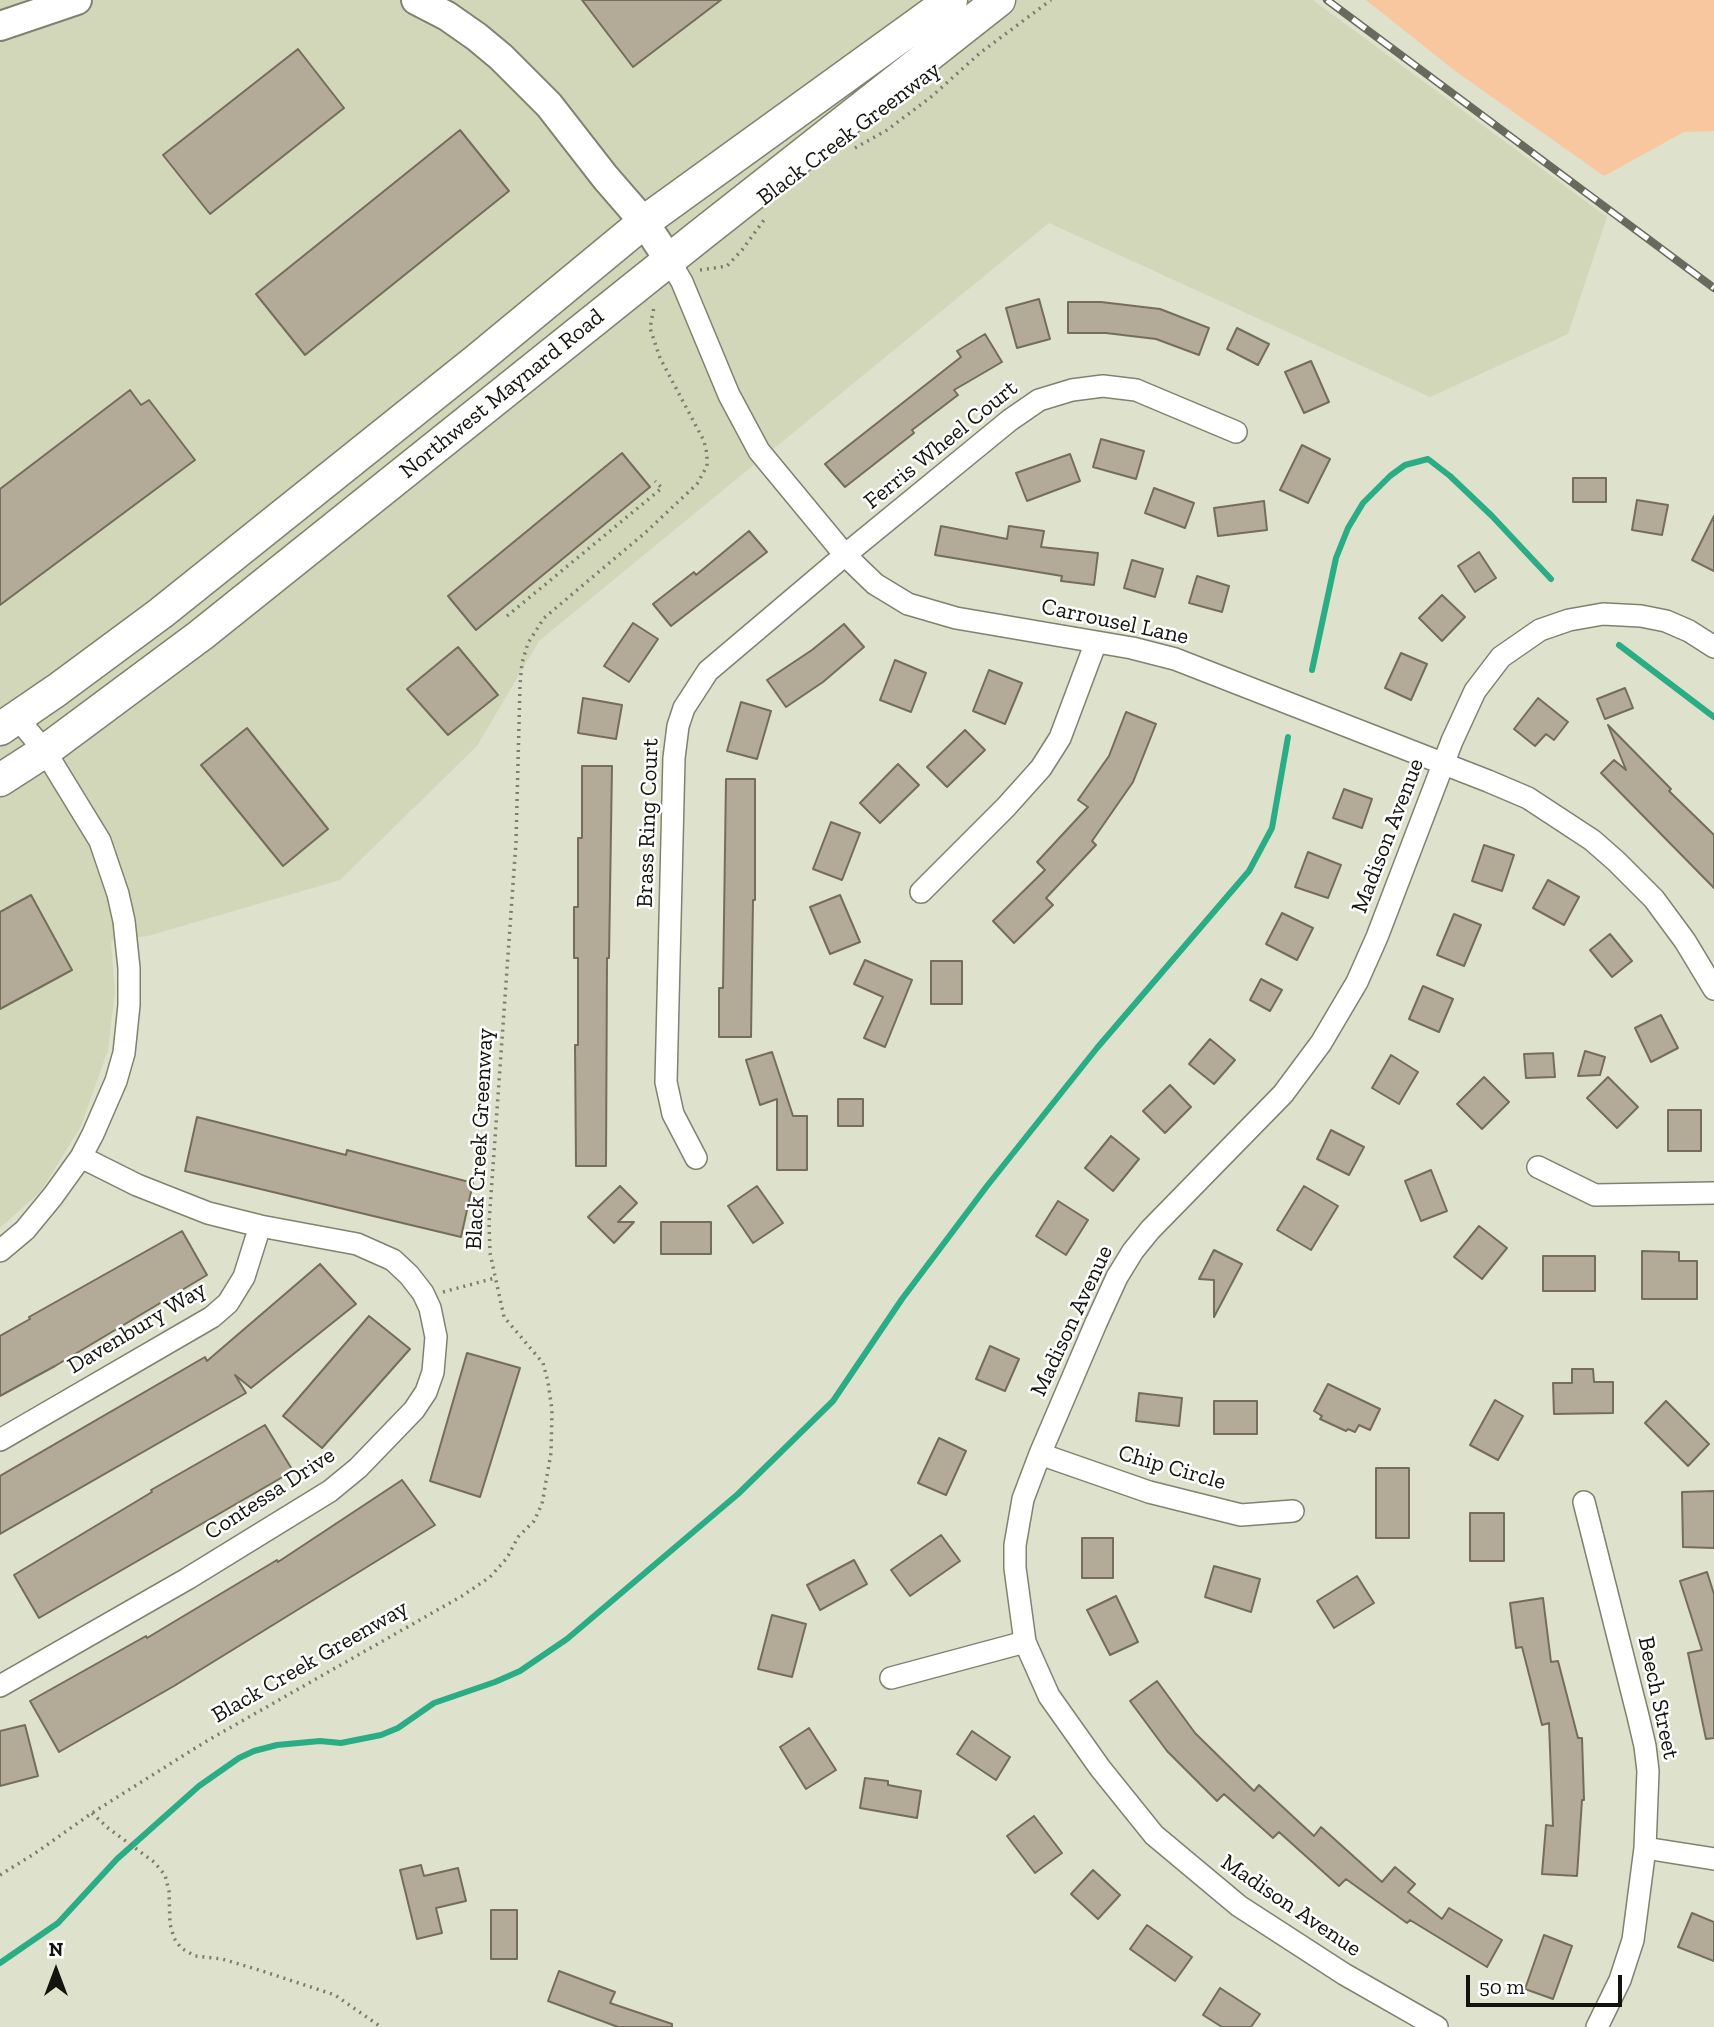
<!DOCTYPE html>
<html>
<head>
<meta charset="utf-8">
<style>
  body { margin:0 }
  #map { position:relative; width:1714px; height:2027px; overflow:hidden; background:#dee1cb; font-family:"Zilla Slab",serif }
  canvas { display:block }
  .north { position:absolute; left:21px; top:1936px; width:70px; height:70px; -webkit-text-stroke:5px #fff; paint-order:stroke; rotate:0deg; font-size:19px; font-weight:700; line-height:28px; text-align:center; color:#13140d }
  .north::after { content:''; display:block; margin:auto; width:24px; height:32px; background:#13140d; clip-path:polygon(50% 0,100% 100%,50% 72%,0 100%) }
  .scale { position:absolute; left:1466px; top:1975px; width:156px; height:32px; box-sizing:border-box; border:4px solid #13140d; border-top:0; padding-left:9px; font-size:21px; line-height:24px; white-space:nowrap; color:#13140d; -webkit-text-stroke:5px #fff; paint-order:stroke }
</style>
</head>
<body>
<div id="map">
<canvas width="1714" height="2027"></canvas>
<div class="north">N</div>
<div class="scale">50 m</div>
</div>
<script>
const ctx = document.querySelector('canvas').getContext('2d');
ctx.lineJoin = 'round';
function fillPath(path, color) {
  ctx.fillStyle = color;
  ctx.fill(path, 'evenodd');
}
function toPath(rows) {
  const path = new Path2D();
  for (const r of rows) {
    path.moveTo(r[0], r[1]);
    for (let i = 2; i < r.length; i += 2) path.lineTo(r[i], r[i + 1]);
  }
  return path;
}
function stroke(path, color, width, dash) {
  ctx.strokeStyle = color;
  ctx.lineWidth = width;
  ctx.lineCap = dash ? 'butt' : 'round';
  ctx.setLineDash(dash || []);
  ctx.stroke(path);
}
function drawText(font, color, halo, rows, align = 'center') {
  ctx.font = font + ' "Zilla Slab",serif';
  ctx.lineWidth = 5;
  ctx.setLineDash([]);
  ctx.textBaseline = 'middle';
  ctx.strokeStyle = halo;
  ctx.fillStyle = color;
  for (const [text, x, y, turn = 0] of rows) {
    ctx.save();
    ctx.translate(x, y);
    ctx.rotate((+turn || 0) * Math.PI / 180);
    ctx.textAlign = isNaN(turn) ? turn : align;
    if (halo) ctx.strokeText(text, 0, 0);
    ctx.fillText(text, 0, 0);
    ctx.restore();
  }
}
fillPath(toPath([
  [0,0,1313,0,1607,217,1568,334,1430,397,1049,223,539,641,477,746,340,880,148,936,111,941,115,991,108,1050,81,1126,41,1191,0,1228]
]), '#d3d7ba');
fillPath(toPath([
  [1366,0,1714,0,1714,131,1684,132,1604,176,1454,70]
]), '#f8c69f');
stroke(toPath([
  [1619,645,1714,717],
  [1312,670,1336,558,1348,528,1363,503,1390,476,1405,465,1428,459,1450,476,1492,516,1551,579],
  [0,1963,58,1923,117,1859,199,1786,239,1758,254,1751,277,1745,320,1741,341,1743,381,1735,398,1728,434,1703,495,1682,520,1671,567,1639,738,1494,833,1401,902,1299,987,1186,1097,1048,1249,871,1272,828,1288,737]
]), '#2aac84', 6);
const building = toPath([
  [582,0,721,0,633,67,582,0],
  [298,49,344,108,210,214,163,155,298,49],
  [460,130,509,191,305,355,256,294,460,130],
  [1039,299,1050,339,1017,348,1006,308,1039,299],
  [1068,302,1101,302,1160,309,1209,328,1199,355,1156,339,1106,333,1068,333,1068,302],
  [1237,328,1269,344,1258,365,1227,349,1237,328],
  [985,334,1002,362,954,390,958,395,912,430,914,433,845,487,825,464,961,357,957,351,985,334],
  [1311,361,1329,402,1304,413,1285,372,1311,361],
  [130,390,141,405,149,400,195,460,0,605,0,489,130,390],
  [1101,439,1144,451,1136,479,1093,467,1101,439],
  [1302,445,1330,459,1308,503,1280,490,1302,445],
  [622,453,650,487,476,630,448,596,622,453],
  [1070,454,1080,481,1027,501,1016,473,1070,454],
  [1573,478,1606,478,1606,502,1573,502,1573,478],
  [1154,488,1194,503,1185,528,1145,513,1154,488],
  [1637,500,1668,505,1662,535,1632,530,1637,500],
  [1264,501,1267,530,1218,536,1214,508,1264,501],
  [1714,516,1714,571,1692,560,1714,516],
  [941,526,1007,539,1009,526,1044,531,1041,547,1098,553,1094,585,1061,581,1062,576,935,555,941,526],
  [749,531,767,552,671,626,653,604,694,572,696,575,749,531],
  [1479,552,1496,578,1475,592,1458,566,1479,552],
  [1132,560,1163,569,1155,597,1124,588,1132,560],
  [1197,576,1229,586,1222,612,1189,603,1197,576],
  [1442,595,1465,617,1442,641,1419,618,1442,595],
  [633,623,658,639,629,682,604,666,633,623],
  [844,624,864,647,823,682,786,707,767,680,812,650,844,624],
  [458,647,498,695,448,735,407,689,458,647],
  [1401,653,1427,664,1411,700,1385,688,1401,653],
  [895,660,926,673,911,712,880,700,895,660],
  [989,670,1022,683,1005,724,973,711,989,670],
  [1625,688,1633,708,1605,719,1597,699,1625,688],
  [583,698,622,705,616,739,578,733,583,698],
  [1538,698,1568,722,1554,740,1546,734,1535,746,1514,729,1538,698],
  [741,702,771,711,757,759,727,751,741,702],
  [1126,712,1156,724,1133,782,1092,841,1096,845,1046,898,1053,905,1014,943,993,921,1045,870,1037,862,1088,807,1078,800,1109,756,1126,712],
  [1608,725,1671,789,1669,791,1714,835,1714,888,1601,773,1614,760,1626,770,1608,725],
  [247,728,328,829,283,866,201,765,247,728],
  [965,730,985,750,947,787,927,767,965,730],
  [898,764,919,785,880,823,860,803,898,764],
  [582,766,612,766,609,958,607,958,606,1166,576,1166,575,1045,578,1045,578,958,574,958,574,907,578,907,578,838,582,838,582,766],
  [726,779,755,779,755,900,753,900,751,1037,719,1037,719,988,723,988,726,779],
  [1344,789,1372,799,1362,828,1333,818,1344,789],
  [831,822,860,833,842,880,813,869,831,822],
  [1484,845,1514,855,1502,891,1472,881,1484,845],
  [1308,852,1341,865,1328,898,1295,887,1308,852],
  [1548,880,1579,897,1564,925,1533,908,1548,880],
  [31,895,72,970,0,1009,0,912,31,895],
  [840,895,860,942,830,954,810,907,840,895],
  [1282,913,1313,928,1297,960,1266,944,1282,913],
  [1454,914,1481,925,1464,966,1437,955,1454,914],
  [1610,934,1632,961,1612,977,1590,950,1610,934],
  [865,960,912,980,885,1047,864,1038,883,997,854,984,865,960],
  [931,961,962,961,962,1004,931,1004,931,961],
  [1261,979,1282,990,1270,1011,1250,1000,1261,979],
  [1423,986,1453,999,1439,1032,1409,1019,1423,986],
  [1661,1015,1678,1048,1651,1062,1635,1028,1661,1015],
  [1210,1039,1235,1060,1214,1084,1189,1064,1210,1039],
  [1585,1051,1605,1057,1600,1075,1578,1076,1585,1051],
  [772,1052,793,1116,807,1116,807,1170,777,1170,777,1099,760,1105,746,1060,772,1052],
  [1553,1053,1555,1077,1526,1078,1524,1054,1553,1053],
  [1391,1055,1418,1072,1399,1104,1372,1088,1391,1055],
  [1484,1077,1509,1102,1482,1129,1457,1104,1484,1077],
  [1608,1077,1638,1107,1617,1128,1587,1098,1608,1077],
  [1170,1085,1191,1107,1165,1133,1143,1111,1170,1085],
  [838,1099,863,1099,863,1126,838,1126,838,1099],
  [1668,1110,1701,1110,1701,1151,1668,1151,1668,1110],
  [197,1117,346,1155,347,1150,473,1183,461,1237,185,1171,197,1117],
  [1331,1130,1364,1147,1349,1175,1317,1159,1331,1130],
  [1111,1136,1139,1159,1113,1191,1085,1168,1111,1136],
  [1431,1170,1447,1211,1421,1221,1405,1181,1431,1170],
  [620,1186,637,1203,618,1222,634,1222,614,1243,588,1217,620,1186],
  [757,1186,783,1223,753,1243,728,1206,757,1186],
  [1304,1186,1338,1206,1311,1250,1277,1230,1304,1186],
  [1058,1201,1088,1220,1066,1255,1036,1236,1058,1201],
  [661,1222,711,1222,711,1254,661,1254,661,1222],
  [1479,1226,1507,1248,1482,1279,1454,1257,1479,1226],
  [182,1231,207,1275,55,1366,0,1396,0,1336,30,1319,29,1317,182,1231],
  [1214,1250,1242,1264,1214,1317,1214,1280,1199,1279,1214,1250],
  [1642,1251,1679,1252,1679,1261,1697,1261,1697,1299,1642,1299,1642,1251],
  [1543,1256,1595,1256,1595,1291,1543,1291,1543,1256],
  [320,1264,356,1304,251,1388,235,1375,246,1393,0,1534,0,1476,205,1357,207,1361,320,1264],
  [369,1316,410,1349,322,1448,283,1416,369,1316],
  [990,1346,1019,1359,1005,1391,976,1379,990,1346],
  [467,1353,520,1368,480,1497,430,1481,467,1353],
  [1572,1369,1593,1369,1594,1382,1613,1382,1613,1413,1554,1414,1553,1383,1572,1383,1572,1369],
  [1328,1384,1380,1409,1370,1430,1359,1425,1355,1432,1348,1429,1346,1431,1320,1419,1322,1416,1314,1411,1328,1384],
  [1139,1393,1182,1398,1179,1426,1136,1421,1139,1393],
  [1495,1400,1523,1416,1498,1460,1470,1445,1495,1400],
  [1214,1401,1257,1401,1257,1434,1214,1434,1214,1401],
  [1666,1401,1709,1444,1688,1466,1645,1423,1666,1401],
  [265,1425,293,1471,39,1618,14,1575,152,1492,151,1490,265,1425],
  [939,1438,966,1451,946,1495,918,1483,939,1438],
  [1376,1468,1409,1468,1409,1538,1376,1538,1376,1468],
  [402,1480,435,1525,174,1686,59,1752,30,1701,146,1636,147,1638,277,1560,278,1562,402,1480],
  [1714,1491,1714,1548,1683,1547,1682,1492,1714,1491],
  [1470,1513,1504,1513,1504,1561,1470,1561,1470,1513],
  [941,1535,960,1561,910,1596,891,1570,941,1535],
  [1082,1538,1113,1538,1113,1578,1082,1578,1082,1538],
  [854,1560,867,1584,820,1610,807,1585,854,1560],
  [1214,1566,1260,1579,1251,1612,1205,1597,1214,1566],
  [1707,1572,1714,1594,1714,1738,1706,1739,1688,1653,1702,1650,1680,1581,1707,1572],
  [1357,1576,1374,1603,1334,1628,1317,1601,1357,1576],
  [1116,1596,1138,1642,1110,1655,1087,1610,1116,1596],
  [1543,1598,1551,1662,1558,1661,1578,1738,1582,1738,1584,1800,1582,1800,1577,1876,1542,1874,1546,1825,1553,1826,1549,1723,1542,1725,1522,1647,1516,1648,1510,1603,1543,1598],
  [772,1615,806,1624,792,1677,758,1669,772,1615],
  [1157,1681,1195,1733,1254,1791,1259,1785,1314,1836,1321,1827,1382,1882,1395,1867,1415,1884,1408,1892,1442,1919,1449,1908,1502,1940,1487,1967,1410,1920,1407,1923,1346,1879,1339,1886,1279,1832,1273,1838,1224,1794,1217,1801,1167,1751,1130,1701,1157,1681],
  [25,1725,38,1776,0,1786,0,1731,25,1725],
  [809,1728,836,1770,806,1789,780,1747,809,1728],
  [972,1731,1010,1757,996,1780,957,1754,972,1731],
  [865,1778,888,1781,888,1785,921,1791,917,1818,860,1808,865,1778],
  [1034,1816,1062,1853,1035,1873,1007,1836,1034,1816],
  [421,1865,424,1876,458,1868,466,1901,436,1908,442,1933,417,1939,400,1870,421,1865],
  [1093,1870,1120,1895,1098,1919,1071,1894,1093,1870],
  [491,1910,517,1910,517,1959,491,1959,491,1910],
  [1692,1913,1714,1922,1714,1961,1678,1947,1692,1913],
  [1147,1925,1192,1957,1175,1981,1130,1949,1147,1925],
  [1544,1935,1572,1946,1553,1999,1525,1989,1544,1935],
  [559,1971,615,1992,610,2003,672,2024,672,2027,618,2027,548,2001,559,1971],
  [1220,1988,1260,2014,1251,2027,1222,2027,1203,2015,1220,1988]
]);
fillPath(building, '#b3aa97');
stroke(building, '#756d5b', 2);
const street = toPath([
  [669,260,682,282,729,395,759,451,845,555,875,584,908,604,956,618,1132,648,1175,659,1488,781,1528,798,1592,840,1616,861,1654,899,1685,941,1714,989],
  [921,892,1006,807,1041,768,1060,738,1096,642],
  [696,1158,673,1114,666,1082,674,758,678,726,684,708,708,671,845,555,1010,420,1039,400,1072,390,1103,386,1136,390,1236,432],
  [1538,1167,1595,1195,1714,1193],
  [0,1251,25,1230,53,1196,81,1157,93,1134,116,1081,124,1053,129,1005,129,968,124,921,118,894,100,841,45,751,17,718],
  [0,1440,212,1317,228,1303,244,1277,260,1226],
  [1040,1454,1149,1492,1241,1515,1293,1511],
  [1584,1502,1638,1716,1645,1746,1648,1771,1645,1848,1633,1940,1620,1980,1597,2027],
  [891,1678,1025,1642],
  [0,1686,187,1579,330,1491,358,1468,414,1410,426,1392,433,1372,436,1337,430,1308,423,1293,409,1275,393,1260,357,1244,260,1226,208,1213,137,1185,81,1157],
  [1645,1848,1714,1859],
  [1437,2027,1344,1974,1239,1906,1154,1835,1100,1768,1049,1696,1025,1642,1015,1568,1015,1545,1023,1499,1040,1454,1096,1323,1117,1277,1133,1251,1150,1230,1283,1094,1321,1043,1357,982,1377,937,1452,741,1475,691,1501,657,1540,630,1569,620,1603,614,1641,616,1666,621,1689,631,1714,647]
]);
const secondary = toPath([
  [416,0,447,16,477,37,501,57,549,105,605,177,644,222,669,260],
  [0,26,77,0]
]);
const primary = toPath([
  [0,729,57,690,161,613,477,360,644,222,951,0],
  [0,780,45,751,201,635,698,237,999,0]
]);
stroke(street, '#7f826e', 24);
stroke(secondary, '#7f826e', 32);
stroke(primary, '#7f826e', 35);
stroke(toPath([
  [855,148,887,130,931,97,980,53,1051,0],
  [700,270,727,266,742,250,764,220],
  [507,616,662,488,655,481],
  [443,1292,495,1278],
  [92,1813,108,1828,154,1862,165,1875,169,1891,170,1924,174,1938,181,1948,195,1956,222,1959,259,1970,335,1995,381,2027],
  [0,1875,34,1854,92,1813,205,1742,462,1596,490,1577,507,1558,518,1537,534,1521,542,1504,551,1453,552,1410,548,1382,543,1363,504,1317,490,1253,489,1223,516,842,520,685,522,663,528,643,544,618,646,532,697,484,707,466,707,454,704,441,660,358,650,328,654,307]
]), '#7b7d6e', 3.5, [2, 5]);
stroke(street, '#fff', 21);
stroke(secondary, '#fff', 28);
stroke(primary, '#fff', 32);
const rail = toPath([
  [1327,0,1714,288]
]);
stroke(rail, '#686a5d', 8);
stroke(rail, '#fff', 5, [16]);
drawText('23px', '#13140d', '#fff', [
  ["Black Creek Greenway",849,134,-37],
  ["Northwest Maynard Road",502,394,-39],
  ["Ferris Wheel Court",941,445,-39],
  ["Carrousel Lane",1115,622,12],
  ["Brass Ring Court",648,823,-88],
  ["Madison Avenue",1388,836,-69],
  ["Black Creek Greenway",480,1139,-87],
  ["Madison Avenue",1072,1321,-65],
  ["Davenbury Way",137,1328,-31],
  ["Chip Circle",1172,1468,16],
  ["Contessa Drive",270,1494,-33],
  ["Black Creek Greenway",310,1662,-30],
  ["Beech Street",1658,1698,78],
  ["Madison Avenue",1291,1906,34]
]);
</script>
</body>
</html>
